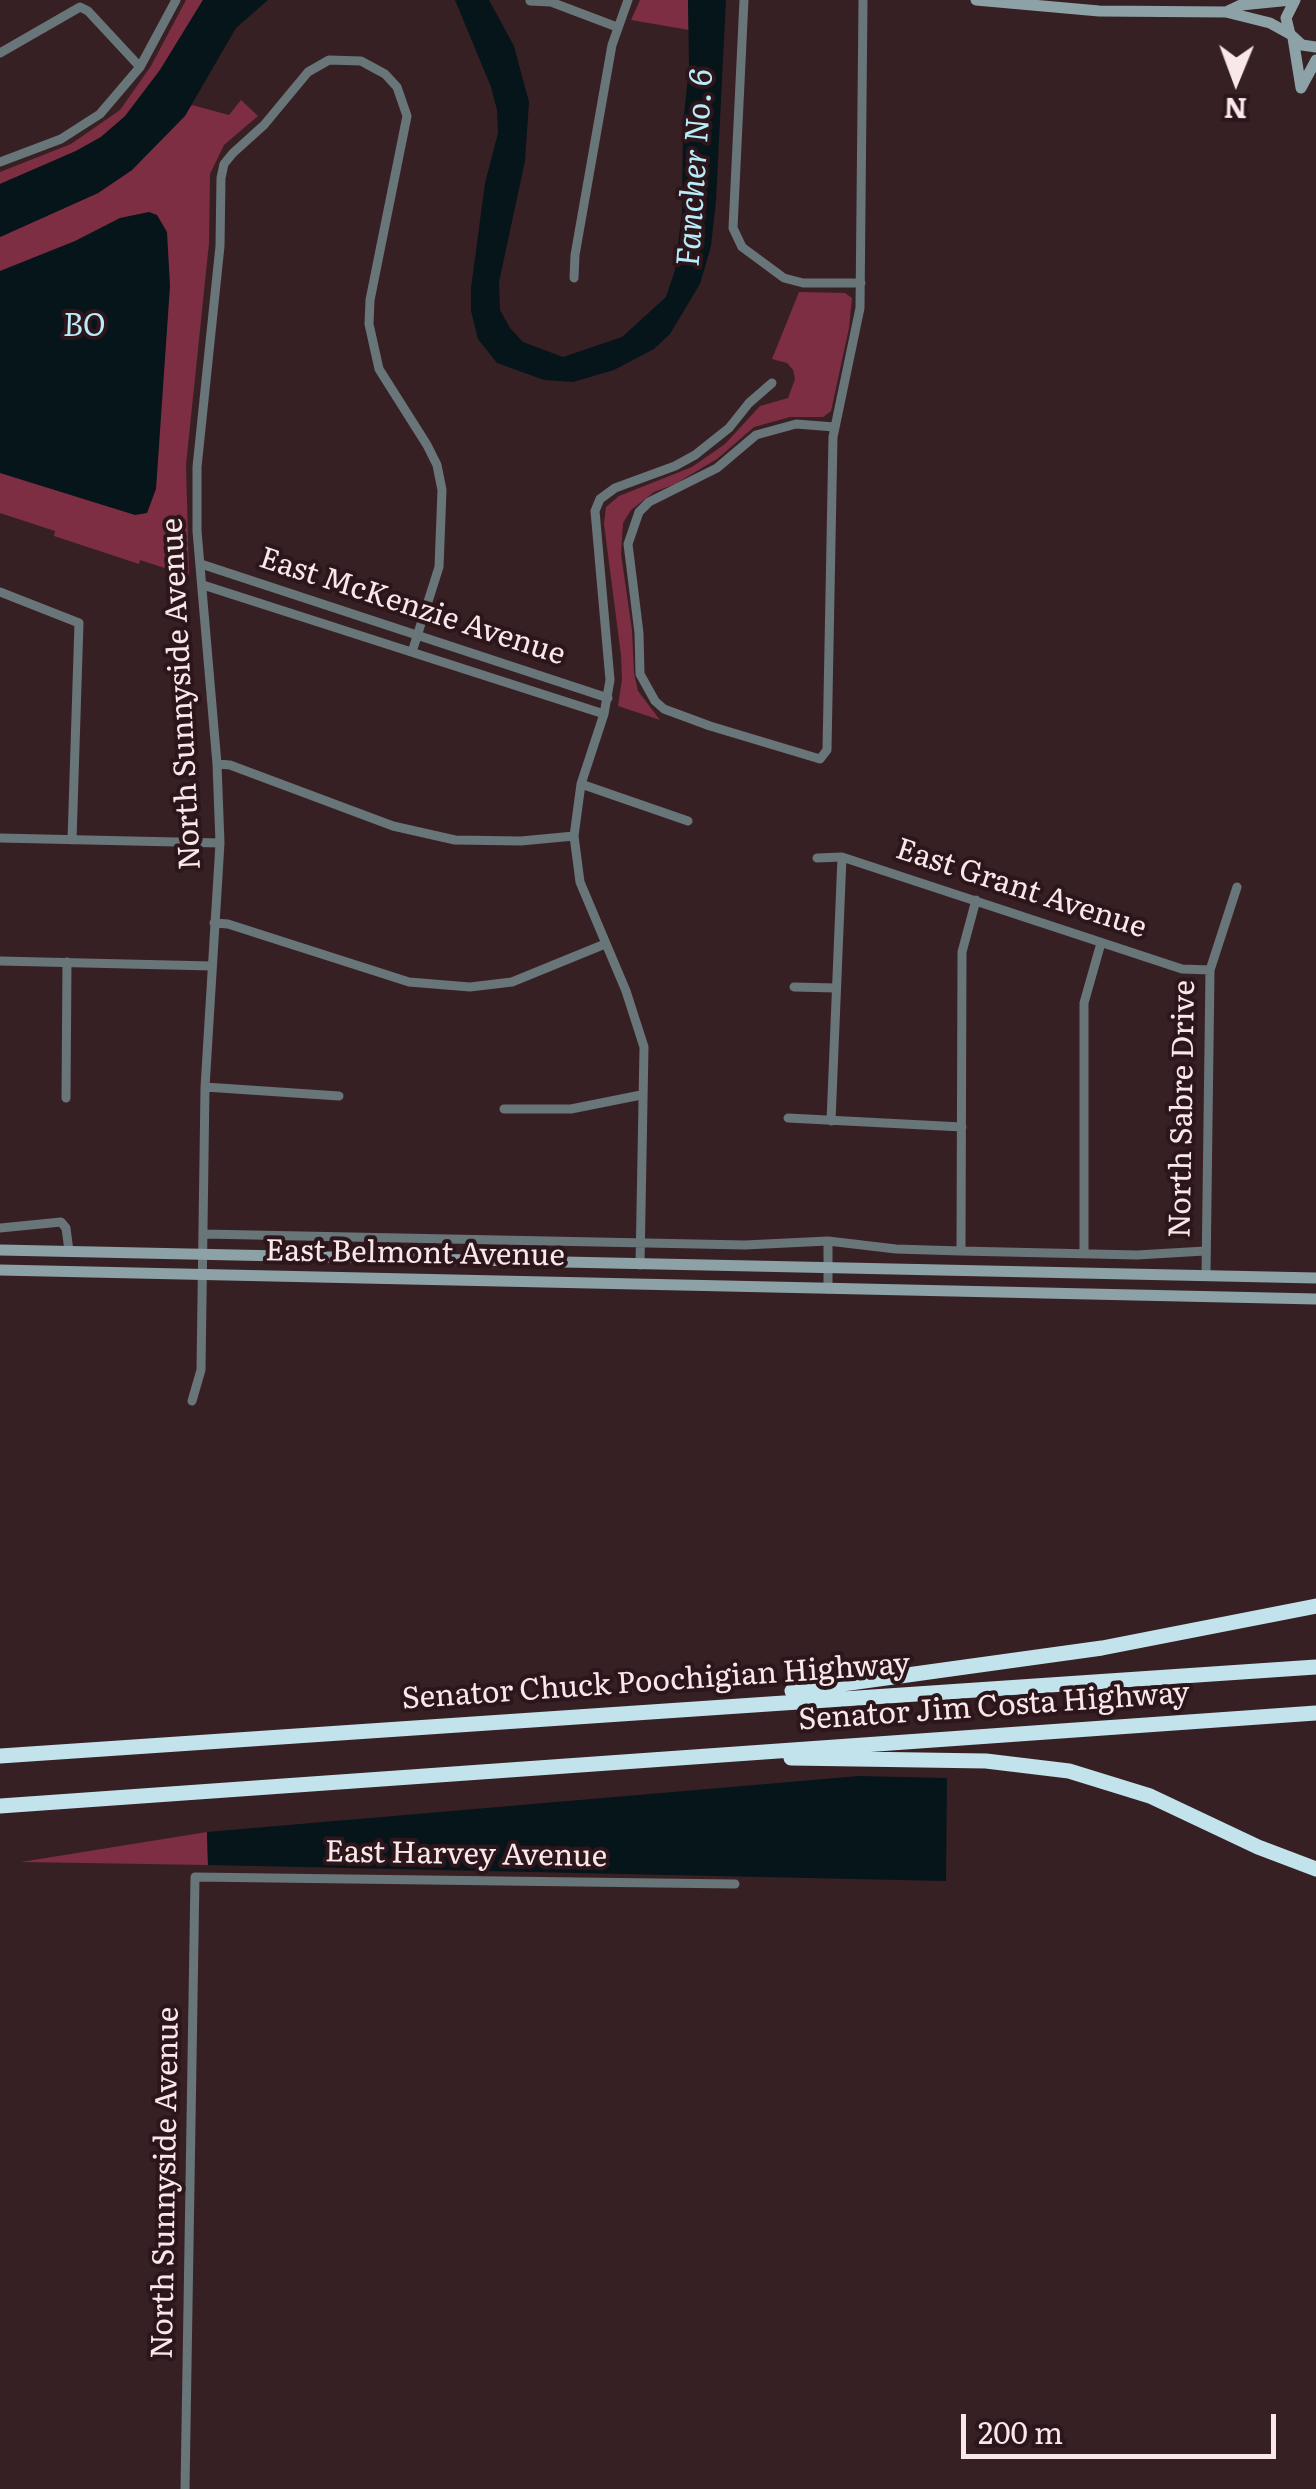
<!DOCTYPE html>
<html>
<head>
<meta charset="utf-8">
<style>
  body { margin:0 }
  #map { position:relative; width:1316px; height:2489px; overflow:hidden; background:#372024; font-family:Literata,serif }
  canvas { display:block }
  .north { position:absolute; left:1186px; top:30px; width:100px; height:100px; -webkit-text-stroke:8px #2d161b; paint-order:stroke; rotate:181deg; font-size:28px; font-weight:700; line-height:40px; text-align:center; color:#f8e8ea }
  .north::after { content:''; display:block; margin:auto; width:35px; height:45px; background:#f8e8ea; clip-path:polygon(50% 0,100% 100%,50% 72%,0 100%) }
  .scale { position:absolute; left:961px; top:2414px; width:315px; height:45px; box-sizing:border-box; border:5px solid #f8e8ea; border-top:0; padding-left:12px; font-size:30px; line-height:35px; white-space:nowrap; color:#f8e8ea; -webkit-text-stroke:8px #2d161b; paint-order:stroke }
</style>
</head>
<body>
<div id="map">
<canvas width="1316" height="2489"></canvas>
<div class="north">N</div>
<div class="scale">200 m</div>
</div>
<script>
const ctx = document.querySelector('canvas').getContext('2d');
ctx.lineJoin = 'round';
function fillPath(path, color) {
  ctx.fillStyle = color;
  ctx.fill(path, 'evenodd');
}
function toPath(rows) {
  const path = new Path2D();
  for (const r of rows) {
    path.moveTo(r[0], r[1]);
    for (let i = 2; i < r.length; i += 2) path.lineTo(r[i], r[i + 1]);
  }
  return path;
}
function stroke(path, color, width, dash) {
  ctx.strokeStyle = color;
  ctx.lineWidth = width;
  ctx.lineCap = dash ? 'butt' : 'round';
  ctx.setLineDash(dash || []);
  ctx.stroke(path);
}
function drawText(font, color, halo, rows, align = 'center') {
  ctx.font = font + ' Literata,serif';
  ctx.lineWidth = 8;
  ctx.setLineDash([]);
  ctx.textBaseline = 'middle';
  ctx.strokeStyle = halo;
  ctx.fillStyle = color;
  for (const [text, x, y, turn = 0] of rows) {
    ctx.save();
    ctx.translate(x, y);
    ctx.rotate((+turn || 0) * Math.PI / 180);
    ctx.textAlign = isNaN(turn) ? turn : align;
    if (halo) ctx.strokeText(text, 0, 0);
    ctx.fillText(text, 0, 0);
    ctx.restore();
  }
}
fillPath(toPath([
  [186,0,203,0,160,70,126,116,101,137,76,151,0,184,0,172,71,144,120,110,151,66],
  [640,0,688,0,689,30,631,20],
  [241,100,258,116,224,145,210,174,209,243,186,465,189,576,140,560,139,564,54,536,55,531,0,513,0,237,98,193,132,170,192,105,229,115],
  [799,292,845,293,852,298,849,328,831,411,823,417,790,417,754,427,717,459,675,484,654,492,631,510,623,523,621,554,632,630,634,673,638,691,660,720,618,706,622,680,621,655,604,524,606,507,619,496,692,467,725,444,760,406,788,398,795,379,793,370,787,363,772,359],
  [207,1832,208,1865,21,1862]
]), '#7d2e43');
fillPath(toPath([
  [203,0,268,0,236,28,185,116,132,170,98,193,0,237,0,184,76,151,101,137,125,116,160,70],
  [455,0,489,0,514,46,529,102,525,161,499,282,500,310,510,328,523,342,563,357,622,337,666,297,675,270,682,212,683,124,689,67,688,0,726,0,716,201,711,246,700,284,670,334,654,349,614,370,573,382,544,380,497,363,478,339,471,311,471,288,485,183,498,133,497,110,491,87],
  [149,212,157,215,167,232,170,286,156,489,147,513,135,515,0,473,0,271,75,241,120,218],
  [859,1776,947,1778,946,1881,208,1865,207,1832]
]), '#061519');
stroke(toPath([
  [744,0,733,228,742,247,784,278,803,283,861,283],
  [530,1,551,2,617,27],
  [0,53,80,7,88,11,140,67],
  [0,162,61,139,100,114,140,67,176,0],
  [574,278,575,255,612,45,628,0],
  [834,427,796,424,756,435,717,468,649,502,639,512,628,544,639,633,640,674,655,701,664,709,710,726,820,759,827,750,833,437,860,308,863,0],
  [201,564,608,698],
  [203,585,604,714],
  [0,592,79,623,72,840],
  [217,764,230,765,393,826,455,840,521,841,574,836],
  [581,784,688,821],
  [0,838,220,843],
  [817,858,842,857,1182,969,1210,970],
  [214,923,228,924,409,982,470,987,512,982,605,944],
  [0,961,212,966],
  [794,987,836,988],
  [205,1087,339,1096],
  [66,1098,67,962],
  [504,1109,571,1109,641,1095],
  [788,1118,962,1127],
  [831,1121,842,857],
  [0,1228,61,1222,66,1228,69,1251],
  [204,1234,745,1245,828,1241,828,1289],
  [828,1241,896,1249,961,1251,1137,1255,1205,1251],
  [961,1251,962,952,976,900],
  [1084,1254,1084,1003,1101,943],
  [640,1265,644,1047,626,991,580,882,574,836,581,784,604,714,610,680,595,511,600,499,615,488,675,466,695,455,729,428,749,403,772,383],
  [1206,1275,1210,970,1237,887],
  [192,1401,201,1370,205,1087,220,843,217,764,197,531,197,467,220,246,221,178,224,164,233,153,264,125,308,72,329,60,361,61,385,74,397,87,407,116,370,300,369,324,379,369,427,445,437,465,442,490,439,567,412,652],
  [185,2489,195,1877,735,1884]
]), '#687579', 9);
stroke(toPath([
  [976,0,1099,11,1226,12,1270,23,1290,34],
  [1295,0,1286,18,1290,34,1302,45,1316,47],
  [1226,12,1241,5,1291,0],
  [1293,38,1301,88,1316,60],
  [0,1250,1316,1278],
  [0,1270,1316,1299]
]), '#8ca2a7', 11);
stroke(toPath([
  [792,1691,1102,1648,1316,1606],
  [0,1756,1316,1667],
  [791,1758,986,1761,1069,1771,1150,1796,1258,1847,1316,1869],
  [0,1806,1316,1713]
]), '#c2e3ec', 15);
drawText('30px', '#f8e8ea', '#2d161b', [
  ["East McKenzie Avenue",412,607,18],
  ["North Sunnyside Avenue",182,694,-93],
  ["East Grant Avenue",1021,889,18],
  ["North Sabre Drive",1183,1109,-89],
  ["East Belmont Avenue",415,1254,1],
  ["Senator Chuck Poochigian Highway",656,1682,-4],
  ["Senator Jim Costa Highway",994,1707,-4],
  ["East Harvey Avenue",466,1855,1],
  ["North Sunnyside Avenue",166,2183,-89]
]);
drawText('italic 32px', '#b7ecf9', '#2d161b', [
  ["Fancher No. 6",696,168,-86],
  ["BO",84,327]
]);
</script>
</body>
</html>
